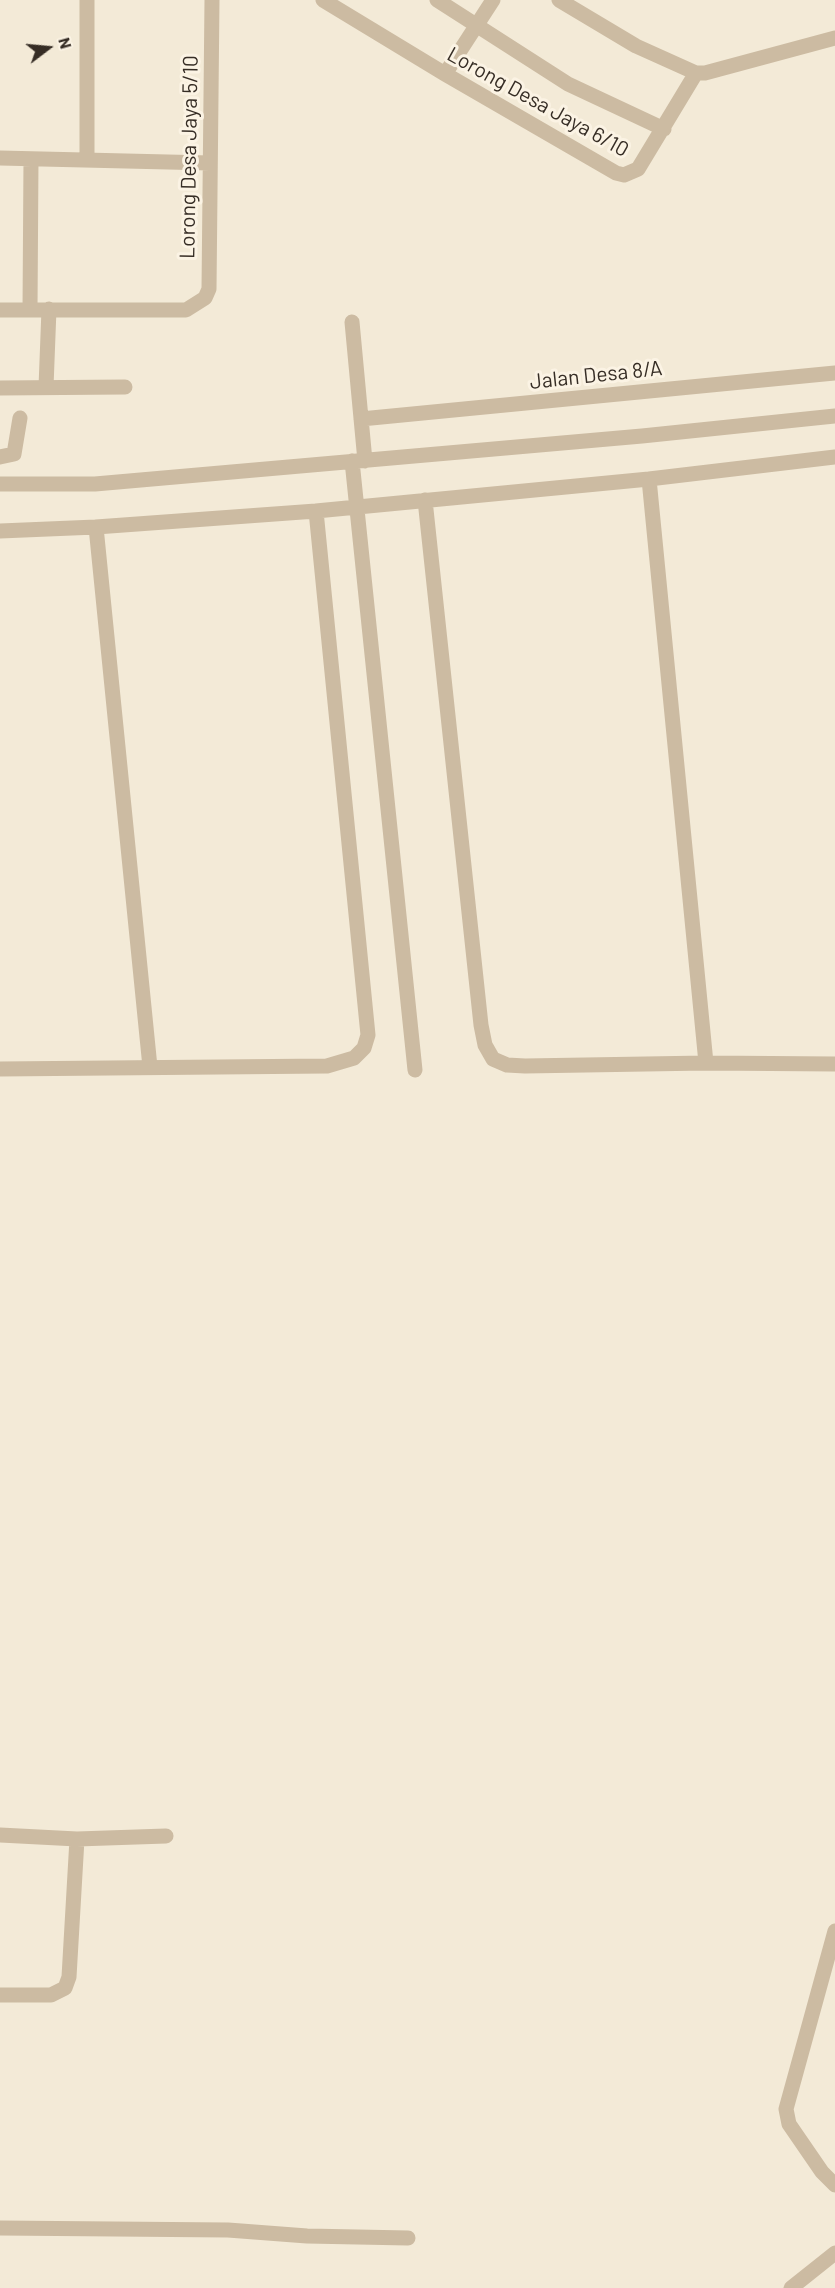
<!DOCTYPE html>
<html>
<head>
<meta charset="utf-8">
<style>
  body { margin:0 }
  #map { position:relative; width:835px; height:2288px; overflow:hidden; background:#f3ead7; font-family:Barlow,sans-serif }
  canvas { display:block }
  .north { position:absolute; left:18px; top:18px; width:60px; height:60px; -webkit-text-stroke:4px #fbf3e4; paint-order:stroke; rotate:74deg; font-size:16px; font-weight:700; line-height:24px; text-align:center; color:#362d25 }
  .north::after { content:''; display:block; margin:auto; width:21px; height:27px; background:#362d25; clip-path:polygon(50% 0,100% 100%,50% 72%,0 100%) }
</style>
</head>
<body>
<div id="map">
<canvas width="835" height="2288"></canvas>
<div class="north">N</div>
</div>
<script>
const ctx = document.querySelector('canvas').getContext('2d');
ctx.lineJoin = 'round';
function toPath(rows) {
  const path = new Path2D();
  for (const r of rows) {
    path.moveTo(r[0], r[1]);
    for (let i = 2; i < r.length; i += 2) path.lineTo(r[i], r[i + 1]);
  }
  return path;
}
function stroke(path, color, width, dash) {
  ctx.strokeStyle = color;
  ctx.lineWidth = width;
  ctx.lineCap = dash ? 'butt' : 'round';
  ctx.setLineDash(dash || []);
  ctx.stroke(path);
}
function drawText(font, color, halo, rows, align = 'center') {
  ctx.font = font + ' Barlow,sans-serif';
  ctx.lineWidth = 6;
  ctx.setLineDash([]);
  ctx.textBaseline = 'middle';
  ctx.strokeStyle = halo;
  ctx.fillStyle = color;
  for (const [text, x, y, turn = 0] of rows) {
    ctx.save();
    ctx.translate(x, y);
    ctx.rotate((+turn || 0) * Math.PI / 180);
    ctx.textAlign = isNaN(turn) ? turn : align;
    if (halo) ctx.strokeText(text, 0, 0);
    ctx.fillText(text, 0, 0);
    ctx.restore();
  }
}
stroke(toPath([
  [87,0,87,159],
  [323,0,445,74,616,173,624,175,638,169,696,73],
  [437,0,568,84,664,129],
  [559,0,636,46,696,73,705,73,835,38],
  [445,74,493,0],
  [0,158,210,163],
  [0,310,186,310,205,298,209,289,212,0],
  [30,310,31,159],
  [352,322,365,461],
  [46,387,49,309],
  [0,388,125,387],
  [361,419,835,373],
  [0,457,14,454,20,418],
  [352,461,415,1070],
  [649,479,706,1063],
  [0,484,95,484,642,436,835,416],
  [425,500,481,1025,485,1045,493,1059,507,1065,525,1066,706,1063,835,1064],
  [96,527,150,1067],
  [0,531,96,527,316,511,649,479,835,457],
  [0,1069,327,1066,354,1058,364,1048,368,1035,316,511],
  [0,1835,77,1839,166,1836],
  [835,1931,786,2109,789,2124,822,2172,835,2185],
  [0,1995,51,1995,65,1988,69,1977,77,1839],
  [0,2228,228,2230,307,2236,408,2238],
  [791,2288,835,2253]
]), '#ccbba2', 15);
drawText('21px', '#362d25', '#fbf3e4', [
  ["Lorong Desa Jaya 6/10",538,102,29],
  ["Lorong Desa Jaya 5/10",189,157,-89],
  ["Jalan Desa 8/A",596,375,-6]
]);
</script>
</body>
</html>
